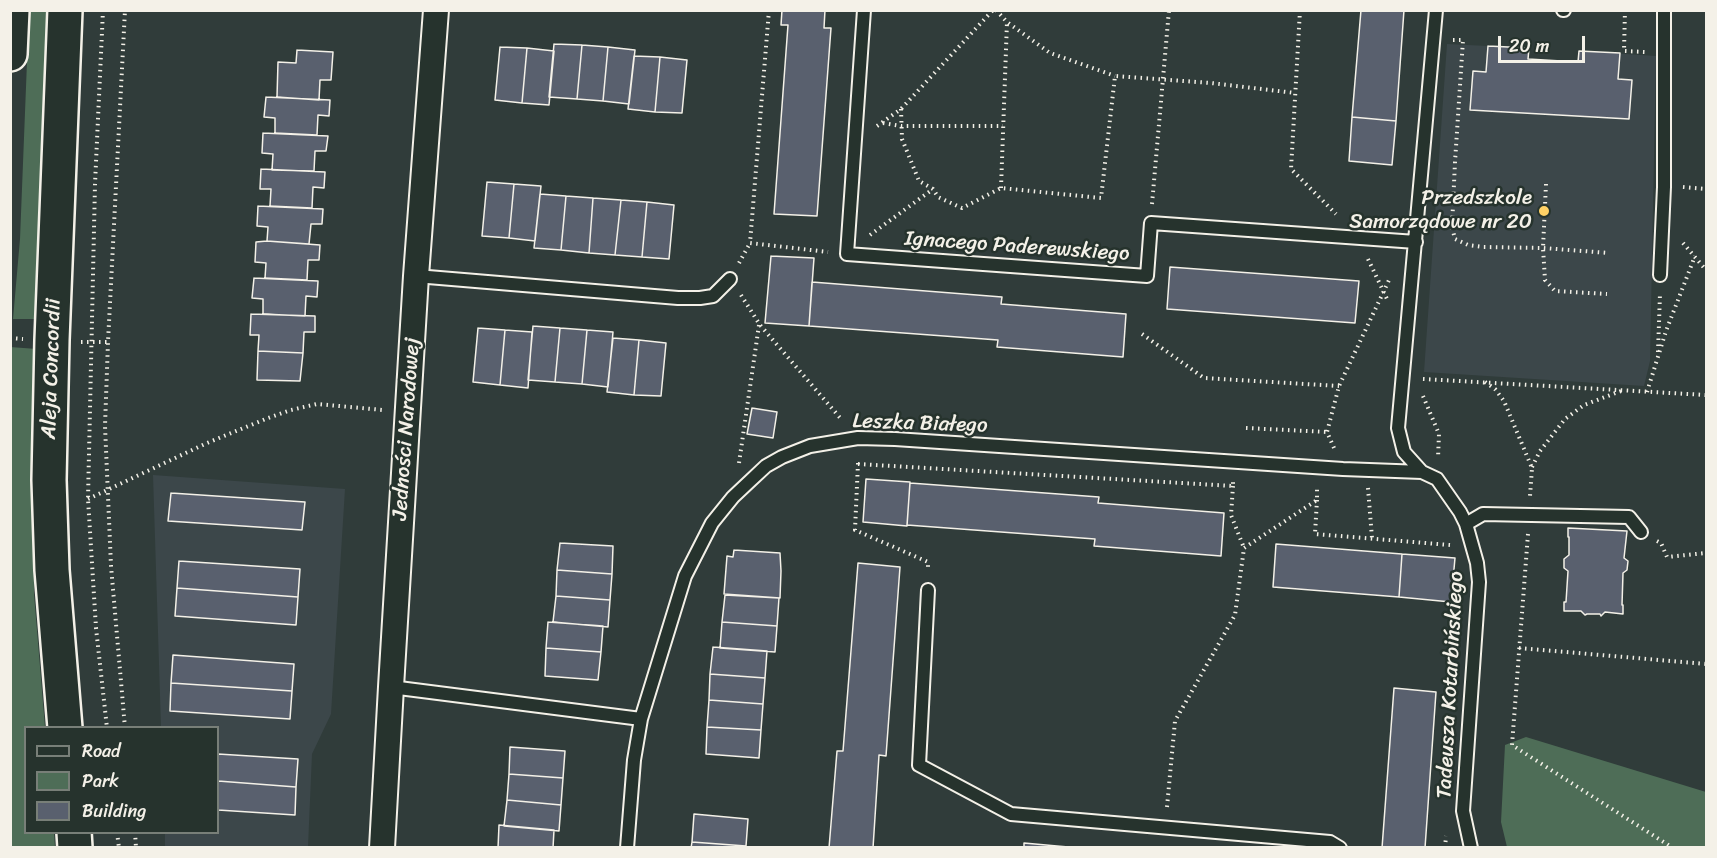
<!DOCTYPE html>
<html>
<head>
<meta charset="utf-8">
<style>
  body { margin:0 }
  #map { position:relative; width:1717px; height:858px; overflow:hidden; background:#303c3a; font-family:Sriracha,sans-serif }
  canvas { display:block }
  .frame { position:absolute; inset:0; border:12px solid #f4f1e8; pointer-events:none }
  .legend { position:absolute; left:24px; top:726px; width:195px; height:108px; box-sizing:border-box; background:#26332d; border:2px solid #787f78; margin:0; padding:8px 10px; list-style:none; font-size:18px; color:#f4f1e8 }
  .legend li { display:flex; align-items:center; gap:12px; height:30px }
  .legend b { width:30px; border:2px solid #787f78 }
  .scale { position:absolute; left:1498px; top:36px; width:87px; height:27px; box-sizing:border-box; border:3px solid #f4f1e8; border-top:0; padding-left:8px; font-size:18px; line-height:21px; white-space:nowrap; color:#f4f1e8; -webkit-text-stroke:4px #26332d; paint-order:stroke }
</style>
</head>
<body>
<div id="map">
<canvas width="1717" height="858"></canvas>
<div class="frame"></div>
<ul class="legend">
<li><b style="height:8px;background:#26332d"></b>Road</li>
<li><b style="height:16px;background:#4e6d57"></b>Park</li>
<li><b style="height:16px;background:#59606e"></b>Building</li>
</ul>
<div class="scale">20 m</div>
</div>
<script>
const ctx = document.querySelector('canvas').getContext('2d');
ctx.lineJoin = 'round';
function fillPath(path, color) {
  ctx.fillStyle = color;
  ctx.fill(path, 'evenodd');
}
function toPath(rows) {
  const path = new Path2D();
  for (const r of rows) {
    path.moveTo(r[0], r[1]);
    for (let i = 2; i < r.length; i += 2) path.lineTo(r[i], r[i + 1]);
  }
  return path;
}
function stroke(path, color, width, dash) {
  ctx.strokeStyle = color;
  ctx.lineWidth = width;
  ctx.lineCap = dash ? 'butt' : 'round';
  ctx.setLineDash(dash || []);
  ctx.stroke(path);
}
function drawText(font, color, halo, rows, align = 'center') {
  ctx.font = font + ' Sriracha,sans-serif';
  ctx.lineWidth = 5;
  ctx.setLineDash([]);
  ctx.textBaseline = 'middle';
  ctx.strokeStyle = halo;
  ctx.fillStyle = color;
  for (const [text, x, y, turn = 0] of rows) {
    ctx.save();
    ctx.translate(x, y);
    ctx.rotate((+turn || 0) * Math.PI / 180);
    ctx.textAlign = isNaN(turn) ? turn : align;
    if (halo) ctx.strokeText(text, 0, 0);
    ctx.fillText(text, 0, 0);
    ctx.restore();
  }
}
fillPath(toPath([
  [1447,44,1529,48,1529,59,1578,62,1579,51,1656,56,1650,361,1644,386,1424,372],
  [153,475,345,489,331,714,312,754,308,847,165,847,165,833,218,832,218,728,161,727]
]), '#3c474a');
fillPath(toPath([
  [29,11,49,11,37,319,13,319,20,239],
  [10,347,37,349,33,474,34,594,45,727,26,728,26,832,54,833,55,847,11,847],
  [1526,737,1706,792,1706,847,1507,847,1501,822,1505,745]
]), '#4e6d57');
const building = toPath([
  [782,10,825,10,824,28,831,28,817,216,774,214,788,25,781,25,782,10],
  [1361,10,1404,10,1396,121,1352,117,1361,10],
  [554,44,582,45,577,99,549,97,554,44],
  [582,45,608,47,603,101,577,99,582,45],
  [1488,46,1529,48,1528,59,1578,62,1579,51,1620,53,1618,79,1632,80,1629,119,1470,110,1473,71,1486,72,1488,46],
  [500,47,527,48,522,103,495,100,500,47],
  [608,47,635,50,629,104,603,101,608,47],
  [527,48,554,51,549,105,522,103,527,48],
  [297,50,333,52,331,80,320,80,319,100,277,97,278,62,296,63,297,50],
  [634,56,660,57,655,112,628,109,634,56],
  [660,57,687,60,682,113,655,112,660,57],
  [266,97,330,100,329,116,318,115,317,135,275,133,275,118,264,117,266,97],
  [1352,117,1396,121,1392,165,1349,161,1352,117],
  [263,133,328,136,326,151,315,151,314,171,272,170,273,154,262,153,263,133],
  [261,169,325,172,324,188,313,187,312,208,270,206,271,189,260,189,261,169],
  [487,182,514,184,509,238,482,236,487,182],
  [514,184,541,186,535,241,509,238,514,184],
  [540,194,566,196,561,250,534,248,540,194],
  [566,196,593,198,589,253,561,250,566,196],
  [593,198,621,200,615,255,589,253,593,198],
  [621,200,647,202,642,257,615,255,621,200],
  [647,202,674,205,669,259,642,257,647,202],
  [258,206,323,209,322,224,311,224,309,244,267,241,268,227,257,226,258,206],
  [267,241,320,245,319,260,308,260,307,280,265,278,266,263,255,262,256,242,267,241],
  [771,256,814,258,809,326,765,323,771,256],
  [1170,267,1359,281,1355,323,1167,309,1170,267],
  [254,278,318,281,317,297,306,296,305,316,263,314,263,299,252,298,254,278],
  [812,282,1002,297,1001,304,1126,314,1123,357,997,347,998,340,809,326,812,282],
  [251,314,315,316,315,332,304,332,303,353,258,351,259,335,250,335,251,314],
  [533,326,560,328,555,382,528,380,533,326],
  [478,328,505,330,500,385,473,382,478,328],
  [560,328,587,330,582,384,555,382,560,328],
  [505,330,532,332,528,388,500,385,505,330],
  [587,330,613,332,608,387,582,384,587,330],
  [613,338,639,340,634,395,607,392,613,338],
  [639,340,666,343,661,396,634,395,639,340],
  [258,351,303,353,300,381,257,380,258,351],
  [752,408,777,412,773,438,747,434,752,408],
  [866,479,910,482,907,526,863,522,866,479],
  [910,483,1099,497,1098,503,1224,513,1221,556,1094,546,1095,539,907,525,910,483],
  [171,493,305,502,302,530,168,521,171,493],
  [1568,528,1627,531,1624,558,1628,561,1627,570,1623,573,1622,605,1623,605,1623,614,1605,612,1601,616,1600,614,1587,614,1585,615,1581,611,1564,611,1564,602,1566,602,1568,571,1564,568,1564,559,1569,555,1569,537,1568,537,1568,528],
  [560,543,613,546,612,574,557,570,560,543],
  [1276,544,1402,554,1399,597,1273,587,1276,544],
  [734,550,780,553,781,571,780,598,724,594,727,556,733,557,734,550],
  [1402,554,1455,558,1451,602,1399,597,1402,554],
  [179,561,300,569,298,597,177,588,179,561],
  [858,563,900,567,886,756,879,755,873,848,829,848,837,751,843,751,858,563],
  [557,570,612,574,610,600,556,596,557,570],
  [177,588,298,597,296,625,175,616,177,588],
  [725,595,779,598,777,626,722,622,725,595],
  [556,596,610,600,608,627,553,622,556,596],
  [548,622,603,626,601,652,546,648,548,622],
  [722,622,777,626,775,652,720,648,722,622],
  [713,647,767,651,765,678,710,674,713,647],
  [546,648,601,652,598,680,545,676,546,648],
  [173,655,294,664,292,691,171,683,173,655],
  [710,674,765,678,763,704,709,700,710,674],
  [171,683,292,691,290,719,170,711,171,683],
  [1394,688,1436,692,1425,848,1382,848,1394,688],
  [709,700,763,704,761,730,707,727,709,700],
  [707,727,761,730,759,758,706,754,707,727],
  [510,747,565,751,563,778,509,774,510,747],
  [218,754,298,759,296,787,218,781,218,754],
  [509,774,563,778,561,805,507,800,509,774],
  [218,781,296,787,295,815,218,810,218,781],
  [507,800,561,805,559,831,504,826,507,800],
  [694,814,748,819,746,846,692,842,694,814],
  [499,825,554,830,553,848,498,848,499,825],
  [692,842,746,846,746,848,691,848,692,842],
  [1024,843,1057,846,1080,848,1024,848,1024,843]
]);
fillPath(building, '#59606e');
stroke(building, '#f4f1e8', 1.5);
const lane = toPath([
  [864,10,847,254,1147,276,1151,223,1416,242],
  [1436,10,1398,428,1404,452,1422,472,1437,479,1460,512,1466,524,1477,563,1479,582,1463,811,1471,848],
  [1563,10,1564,10],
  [1660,275,1664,187,1664,10],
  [416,276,678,298,700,298,713,296,730,279],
  [1466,524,1483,514,1629,517,1641,532],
  [928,590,919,765,1011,814,1330,842,1340,848],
  [391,687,641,719],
  [627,848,634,760,641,719,685,576,712,523,733,497,750,481,766,466,782,457,810,446,858,438,895,439,1343,469,1422,472]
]);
const street = toPath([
  [382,848,391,687,416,276,436,10]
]);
const secondary = toPath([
  [10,54,12,10],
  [65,728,52,570,49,480,52,340,65,10],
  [74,832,75,848]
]);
stroke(lane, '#f4f1e8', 16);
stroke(street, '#f4f1e8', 28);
stroke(secondary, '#f4f1e8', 38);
stroke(toPath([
  [103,10,95,184,88,499,96,628,107,728],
  [769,10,750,243,828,252],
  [996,10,1007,22,1050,53,1115,76],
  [1300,10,1291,169,1336,214],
  [1625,10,1624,51,1645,52],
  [1453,40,1463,40,1455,162,1452,227,1455,239,1468,245,1483,247,1543,248,1609,253],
  [901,109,902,139,919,181,933,189,938,197,962,208,1001,188,1101,198,1115,76,1211,83,1295,93],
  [883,123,901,126,1003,126],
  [877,126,901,109,993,10],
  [1546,184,1543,248,1545,280,1555,291,1607,294],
  [1683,187,1706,189],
  [1001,188,1007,22],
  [1152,204,1169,10],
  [870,235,933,189],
  [1683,243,1706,270],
  [1368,259,1388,301],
  [739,263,750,243],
  [741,295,760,325,842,420],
  [1142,334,1204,378,1339,386],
  [10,338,23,339],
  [81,342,108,342],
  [1658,352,1660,294],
  [1423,379,1706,395],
  [1485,382,1495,389,1504,401,1532,468,1530,496],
  [1647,392,1666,331,1695,256],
  [1423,396,1439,434,1438,458],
  [1246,428,1327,432],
  [1334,448,1327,432,1339,386,1390,278],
  [739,463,759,325],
  [858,463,855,530,928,562,928,571],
  [858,464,1233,486,1233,480],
  [1532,467,1540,451,1565,419,1584,405,1621,391],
  [1233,486,1231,515,1244,548],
  [1368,488,1372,538],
  [88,499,207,443,268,418,291,410,317,404,383,410],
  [1317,500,1315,534,1450,545],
  [1528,534,1512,745,1673,848],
  [1657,541,1661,543,1667,557,1706,553],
  [1519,648,1706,664],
  [125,728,111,566,105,426,108,342,125,10],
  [1167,807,1175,721,1235,615,1244,548,1317,500,1317,486],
  [117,832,119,848],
  [135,832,136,848],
  [1445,848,1446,836]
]), '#f4f1e8', 4, [1.5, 4.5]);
stroke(lane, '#26332d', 12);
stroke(street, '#26332d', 24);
stroke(secondary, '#26332d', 33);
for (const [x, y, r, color] of [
  [1544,211,6,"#ffd166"]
]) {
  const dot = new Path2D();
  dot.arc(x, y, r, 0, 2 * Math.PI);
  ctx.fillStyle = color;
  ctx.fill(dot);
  stroke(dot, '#26332d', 2);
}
drawText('21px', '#f4f1e8', '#26332d', [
  ["Przedszkole",1532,199],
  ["Samorządowe nr 20",1532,223]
], 'right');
drawText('21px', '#f4f1e8', '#26332d', [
  ["Ignacego Paderewskiego",1017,247,4],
  ["Aleja Concordii",52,369,-88],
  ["Leszka Białego",920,424,2],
  ["Jedności Narodowej",407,429,-86],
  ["Tadeusza Kotarbińskiego",1451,685,-87]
]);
</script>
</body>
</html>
